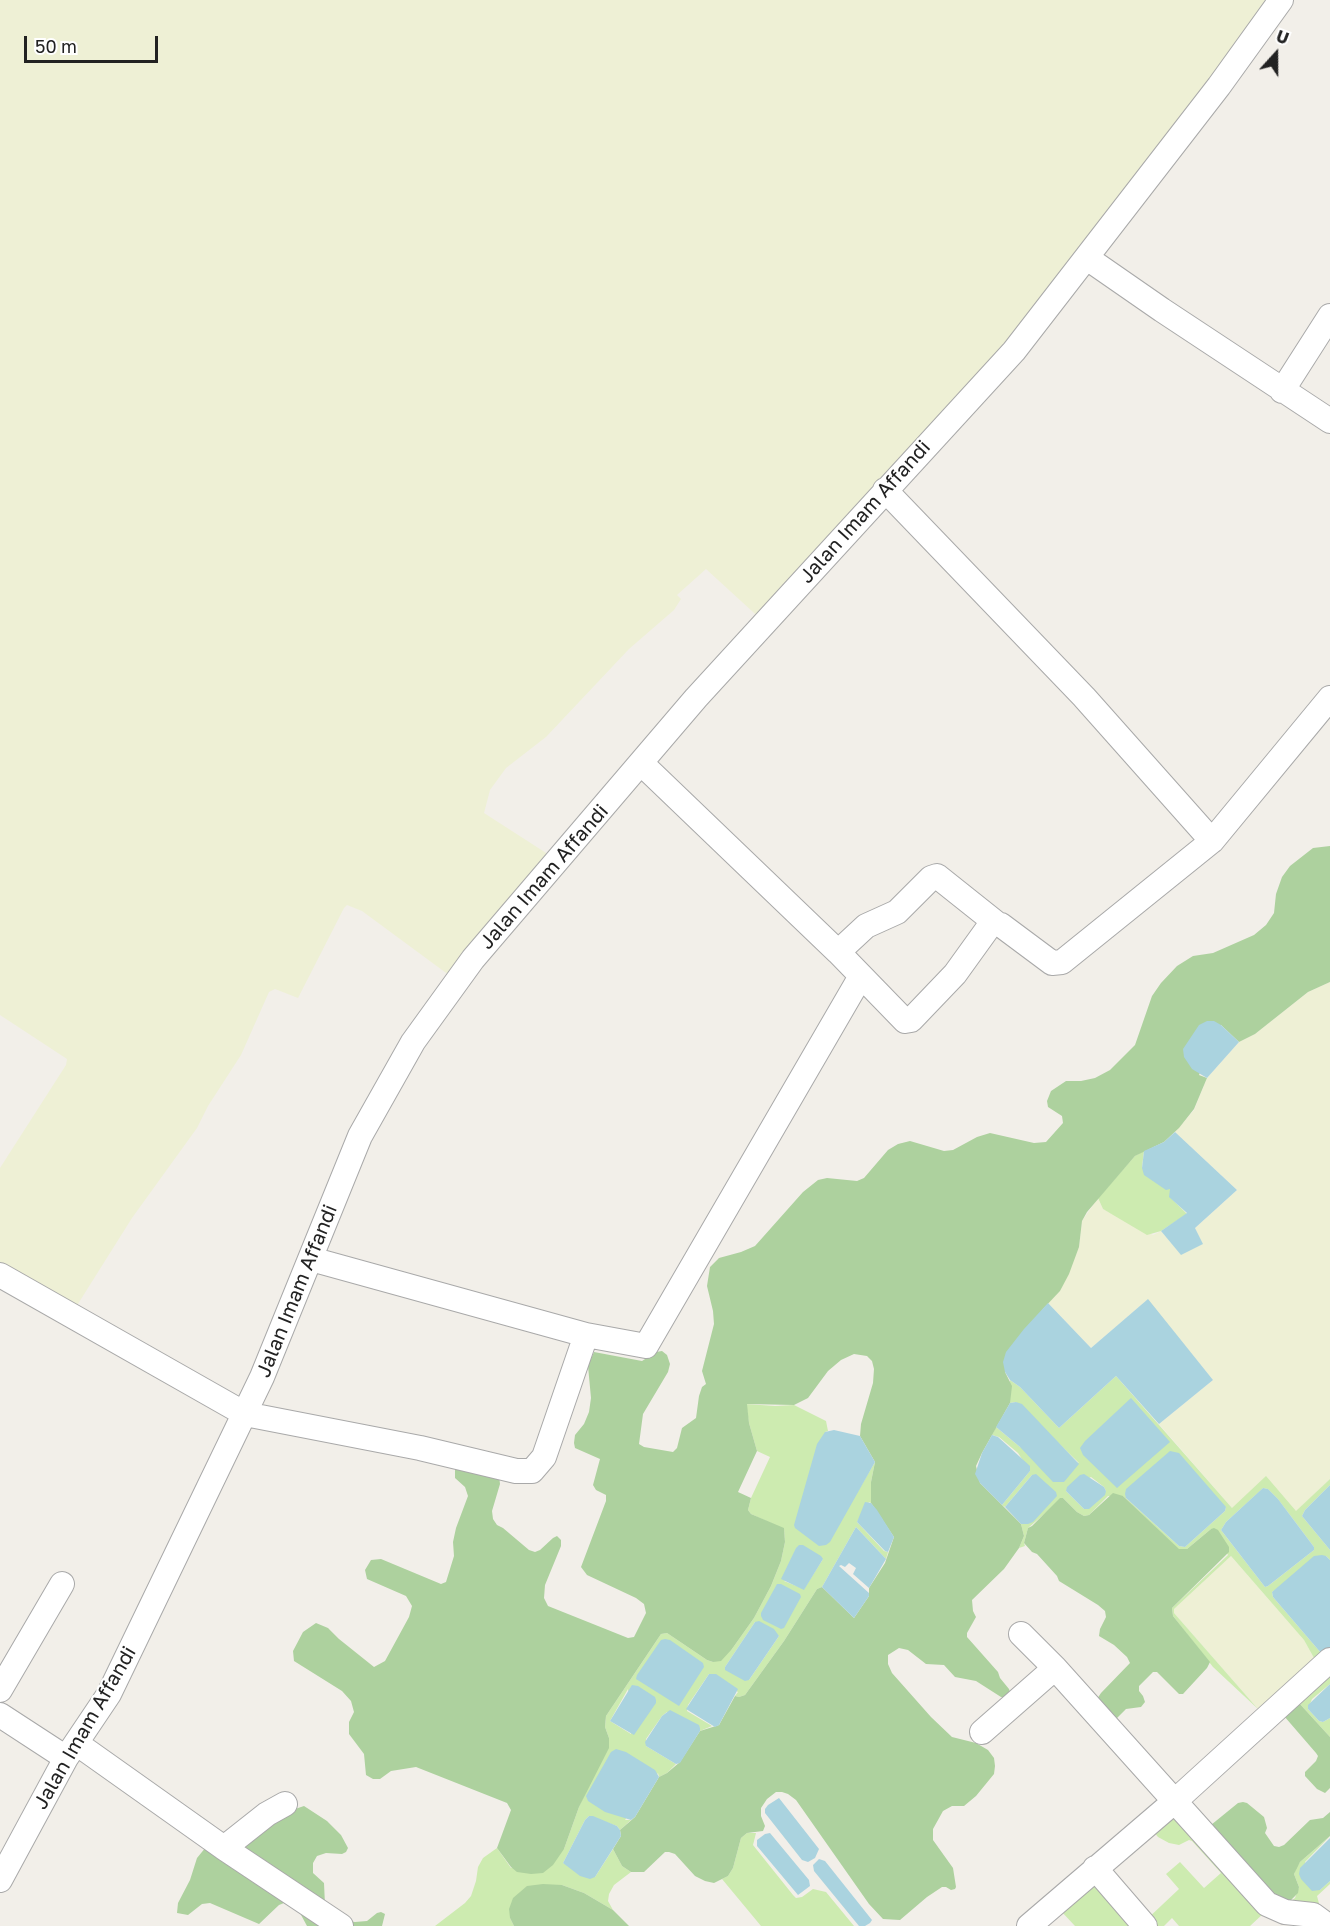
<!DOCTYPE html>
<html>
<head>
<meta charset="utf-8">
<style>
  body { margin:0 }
  #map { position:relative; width:1330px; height:1926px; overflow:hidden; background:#f2efe9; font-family:"Golos Text",sans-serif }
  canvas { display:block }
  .north { position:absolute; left:1246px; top:24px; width:60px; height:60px; -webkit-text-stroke:4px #fff; paint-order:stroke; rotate:21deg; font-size:16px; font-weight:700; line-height:24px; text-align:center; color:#222 }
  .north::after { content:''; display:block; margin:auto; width:21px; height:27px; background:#222; clip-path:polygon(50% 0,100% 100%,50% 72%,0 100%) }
  .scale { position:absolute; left:24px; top:36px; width:134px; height:27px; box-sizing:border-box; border:3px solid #222; border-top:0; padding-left:8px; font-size:18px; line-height:21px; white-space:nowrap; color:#222; -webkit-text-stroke:4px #fff; paint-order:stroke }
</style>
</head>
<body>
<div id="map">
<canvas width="1330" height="1926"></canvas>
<div class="north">U</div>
<div class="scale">50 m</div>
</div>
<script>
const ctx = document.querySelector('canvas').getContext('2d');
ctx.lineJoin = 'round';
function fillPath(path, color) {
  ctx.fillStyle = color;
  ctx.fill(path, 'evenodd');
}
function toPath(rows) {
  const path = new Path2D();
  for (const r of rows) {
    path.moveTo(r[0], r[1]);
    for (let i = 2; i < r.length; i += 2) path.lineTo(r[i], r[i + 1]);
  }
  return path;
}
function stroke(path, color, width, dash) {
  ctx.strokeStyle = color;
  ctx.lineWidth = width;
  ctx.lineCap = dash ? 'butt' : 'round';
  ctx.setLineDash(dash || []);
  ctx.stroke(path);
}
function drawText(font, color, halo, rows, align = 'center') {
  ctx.font = font + ' "Golos Text",sans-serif';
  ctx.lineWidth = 4.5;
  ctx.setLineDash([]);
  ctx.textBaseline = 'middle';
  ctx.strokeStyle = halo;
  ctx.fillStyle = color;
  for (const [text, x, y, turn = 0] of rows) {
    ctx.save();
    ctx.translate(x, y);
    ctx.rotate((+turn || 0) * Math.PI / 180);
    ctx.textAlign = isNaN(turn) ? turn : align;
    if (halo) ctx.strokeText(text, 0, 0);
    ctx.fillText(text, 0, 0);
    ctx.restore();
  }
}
fillPath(toPath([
  [0,0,1281,0,1014,351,765,623,706,569,677,595,681,599,674,610,629,649,546,737,506,768,490,790,484,813,557,860,457,981,362,911,347,905,344,908,298,998,275,989,269,992,241,1055,208,1106,197,1128,132,1218,71,1315,0,1275,0,1168,66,1065,67,1059,0,1015],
  [1330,982,1330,1479,1296,1512,1232,1508,1159,1424,1213,1380,1147,1300,1091,1348,1048,1303,1060,1291,1079,1247,1082,1221,1098,1198,1103,1209,1153,1235,1161,1231,1181,1254,1202,1244,1195,1228,1237,1190,1175,1132,1194,1110,1207,1078,1239,1042,1255,1034,1308,992],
  [1231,1556,1304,1640,1314,1658,1312,1663,1262,1709,1258,1709,1174,1613,1174,1609]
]), '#eef0d5');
fillPath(toPath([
  [1144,1151,1142,1167,1171,1189,1170,1197,1187,1214,1161,1231,1147,1235,1103,1209,1098,1198,1135,1156],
  [1116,1376,1232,1508,1266,1476,1296,1511,1330,1479,1330,1485,1305,1510,1302,1516,1330,1550,1330,1560,1326,1556,1272,1592,1273,1597,1321,1653,1330,1652,1330,1684,1312,1699,1308,1709,1319,1721,1323,1722,1330,1718,1330,1737,1299,1703,1314,1658,1304,1640,1231,1556,1174,1609,1174,1613,1258,1709,1213,1667,1173,1616,1172,1608,1228,1555,1211,1529,1187,1549,1178,1549,1123,1496,1108,1496,1089,1515,1084,1516,1077,1512,1063,1498,1028,1528,1024,1543,1025,1546,1019,1548,1024,1536,1021,1524,1028,1524,1032,1475,1005,1507,1002,1505,1030,1471,1018,1453,999,1437,992,1435,996,1427,1020,1447,1079,1463,1016,1402,1010,1403,1010,1380,1020,1387,1059,1428],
  [1091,1477,1104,1487,1106,1491,1084,1509,1066,1491],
  [1263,1488,1268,1489,1278,1499,1314,1547,1314,1550,1268,1586,1265,1587,1221,1530,1226,1522],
  [1126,1498,1226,1507,1225,1511,1185,1547,1179,1546],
  [746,1404,775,1406,794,1405,826,1421,828,1431,825,1432,858,1491,875,1462,871,1482,871,1503,869,1502,857,1522,884,1551,888,1552,886,1559,856,1527,822,1587,817,1589,784,1641,745,1695,739,1697,735,1696,738,1692,709,1674,688,1705,687,1711,712,1726,700,1731,700,1728,667,1712,662,1716,646,1739,646,1746,676,1764,667,1773,659,1777,658,1773,625,1820,631,1820,620,1830,617,1826,589,1816,585,1820,563,1863,595,1877,613,1849,622,1866,631,1872,614,1885,609,1894,608,1901,613,1910,584,1893,562,1885,510,1918,514,1926,435,1926,465,1903,471,1896,476,1881,478,1867,483,1858,497,1848,511,1868,564,1849,579,1807,609,1738,605,1727,606,1716,661,1634,667,1633,707,1660,713,1662,732,1649,754,1618,771,1586,781,1561,785,1542,784,1529,751,1514,748,1510,751,1498,770,1457,757,1451,749,1423],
  [823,1559,804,1589,784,1581],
  [755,1622,779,1636,749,1680,725,1667],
  [628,1689,631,1734,610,1721],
  [1174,1806,1264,1913,1250,1926,1179,1926,1172,1918,1164,1926,1150,1926,1145,1921,1179,1889,1166,1874,1180,1862,1204,1888,1221,1873,1192,1841,1189,1840,1179,1845,1169,1843,1158,1837,1154,1832],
  [747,1833,756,1833,753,1845,793,1895,796,1898,802,1897,813,1889,826,1892,854,1926,761,1926,722,1879,728,1876,733,1868,741,1838],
  [1330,1836,1305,1862,1320,1890,1330,1881,1330,1884,1317,1896,1321,1911,1330,1911,1329,1916,1310,1926,1294,1926,1294,1922,1285,1906,1295,1898,1299,1887,1294,1874,1296,1868,1300,1862],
  [1094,1879,1140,1926,1075,1926,1060,1910]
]), '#cdebb0');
fillPath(toPath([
  [1330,846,1330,982,1308,992,1255,1034,1239,1042,1221,1025,1199,1075,1207,1078,1194,1109,1179,1128,1164,1142,1135,1156,1087,1212,1082,1221,1079,1247,1069,1274,1060,1291,1043,1309,1005,1372,1012,1386,1010,1403,982,1453,976,1466,980,1483,1021,1524,1024,1536,1019,1548,1004,1569,972,1600,973,1611,976,1617,967,1633,967,1637,998,1672,1000,1678,1009,1689,1011,1695,1007,1698,1001,1697,976,1681,955,1677,944,1665,926,1664,908,1650,899,1648,888,1655,888,1664,892,1673,931,1717,952,1737,976,1743,988,1750,994,1758,995,1766,994,1774,976,1796,964,1806,952,1806,943,1811,933,1829,933,1840,953,1868,956,1887,955,1889,951,1890,946,1887,942,1887,927,1897,900,1920,883,1919,869,1904,796,1800,788,1794,782,1792,776,1792,767,1799,761,1808,761,1816,765,1826,763,1831,747,1833,741,1838,733,1868,728,1876,714,1883,705,1881,695,1876,675,1854,669,1852,665,1852,644,1872,631,1872,622,1866,613,1849,621,1836,620,1830,635,1817,659,1777,667,1773,680,1762,700,1731,719,1725,735,1696,739,1697,745,1695,784,1641,817,1589,822,1587,854,1618,869,1596,869,1588,885,1563,894,1537,871,1503,871,1482,875,1462,860,1436,861,1424,873,1383,874,1369,872,1361,867,1356,854,1354,841,1360,828,1371,808,1398,794,1405,747,1404,749,1423,757,1451,738,1492,751,1498,748,1510,751,1514,784,1528,785,1542,781,1561,771,1586,754,1618,732,1649,721,1661,713,1662,707,1660,667,1633,661,1634,606,1716,605,1727,609,1738,609,1748,579,1807,564,1849,553,1865,543,1873,531,1874,517,1872,511,1867,497,1848,511,1810,507,1803,416,1767,391,1771,380,1779,373,1779,366,1775,364,1754,349,1734,349,1722,354,1712,351,1701,342,1691,294,1661,293,1651,303,1632,316,1623,328,1628,339,1639,374,1667,385,1661,409,1617,412,1606,406,1596,367,1579,365,1570,371,1560,381,1559,441,1584,446,1582,454,1556,453,1542,456,1528,468,1496,465,1487,455,1478,455,1469,459,1464,499,1476,500,1484,492,1511,493,1519,497,1525,503,1528,529,1550,535,1552,540,1550,553,1538,557,1536,561,1540,561,1546,545,1585,544,1598,548,1606,628,1638,634,1637,646,1613,644,1604,636,1598,587,1575,581,1567,606,1501,606,1495,596,1490,593,1485,600,1459,575,1448,574,1443,575,1435,584,1424,589,1412,591,1398,588,1366,594,1352,642,1361,656,1352,662,1351,667,1355,670,1364,668,1372,643,1414,639,1444,644,1447,673,1452,677,1448,682,1428,696,1418,699,1396,702,1387,706,1384,702,1371,714,1324,713,1311,707,1286,710,1267,719,1258,741,1252,755,1246,803,1192,818,1180,827,1178,857,1181,864,1178,888,1150,898,1144,910,1141,944,1151,953,1150,977,1137,990,1133,1034,1143,1046,1142,1063,1123,1062,1116,1048,1107,1047,1101,1051,1091,1066,1081,1081,1081,1095,1078,1110,1070,1135,1045,1152,996,1161,983,1177,966,1193,956,1213,953,1254,935,1266,925,1274,913,1276,894,1282,877,1290,866,1313,848],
  [1113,1493,1123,1496,1179,1549,1187,1549,1211,1529,1214,1528,1218,1530,1229,1547,1229,1552,1172,1608,1173,1616,1210,1662,1207,1668,1183,1694,1179,1694,1157,1672,1153,1672,1139,1686,1139,1691,1143,1696,1145,1702,1141,1707,1126,1709,1116,1719,1097,1699,1101,1693,1130,1663,1127,1657,1114,1645,1099,1636,1100,1629,1106,1617,1105,1611,1098,1605,1059,1581,1057,1576,1037,1554,1032,1552,1024,1543,1028,1528,1032,1526,1060,1498,1063,1498,1077,1512,1084,1516,1089,1515],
  [1299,1703,1330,1737,1330,1788,1325,1793,1317,1789,1305,1776,1305,1772,1316,1761,1318,1756,1316,1753,1284,1716],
  [1243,1802,1247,1803,1264,1817,1267,1828,1265,1833,1274,1846,1279,1847,1284,1845,1310,1820,1323,1818,1330,1812,1330,1836,1300,1862,1294,1874,1299,1887,1298,1893,1285,1906,1211,1825,1238,1803],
  [304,1806,327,1821,341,1835,348,1848,346,1852,342,1854,326,1853,317,1856,313,1863,313,1873,324,1883,325,1905,348,1921,355,1922,367,1921,377,1913,381,1912,385,1914,382,1926,307,1926,300,1913,284,1903,279,1905,259,1924,210,1903,202,1904,188,1915,177,1913,178,1903,190,1880,197,1858,215,1836],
  [543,1884,562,1885,584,1893,613,1910,629,1926,514,1926,510,1918,509,1909,513,1898,527,1886]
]), '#add19e');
fillPath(toPath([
  [1207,1021,1214,1021,1221,1025,1239,1042,1207,1078,1192,1069,1184,1057,1183,1049,1199,1025],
  [1175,1132,1237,1190,1195,1228,1203,1244,1181,1255,1161,1231,1187,1213,1169,1197,1170,1189,1166,1190,1144,1175,1142,1168,1144,1151,1164,1142],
  [1148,1299,1213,1380,1159,1424,1116,1376,1059,1428,1020,1387,1010,1380,1005,1372,1003,1362,1006,1352,1024,1329,1048,1303,1091,1348],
  [1131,1398,1170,1442,1117,1488,1083,1455,1080,1448,1085,1441],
  [1016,1402,1022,1404,1079,1464,1064,1482,1053,1482,1020,1447,996,1427,1010,1403],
  [834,1430,860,1436,875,1462,830,1542,826,1545,819,1546,795,1528,794,1525,817,1444,825,1432],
  [992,1435,998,1437,1030,1466,1030,1471,1002,1505,980,1483,975,1474,982,1453],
  [1170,1451,1179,1453,1226,1507,1225,1511,1185,1547,1179,1546,1126,1498,1125,1494,1126,1489],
  [1036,1474,1056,1492,1057,1496,1033,1522,1028,1524,1021,1524,1005,1507,1032,1475],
  [1084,1474,1104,1487,1106,1491,1105,1495,1089,1509,1084,1509,1066,1491,1067,1487,1080,1475],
  [1330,1485,1330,1550,1302,1516,1305,1510],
  [1263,1488,1268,1489,1278,1499,1314,1547,1314,1550,1268,1586,1265,1587,1221,1530,1226,1522],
  [865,1502,871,1503,877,1510,894,1537,888,1552,885,1551,857,1522],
  [856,1527,886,1559,869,1588,853,1574,856,1568,849,1563,845,1567,841,1565,839,1566,869,1593,869,1596,854,1618,822,1587],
  [799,1545,803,1545,821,1556,823,1559,804,1590,781,1579,796,1548],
  [1322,1555,1326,1556,1330,1560,1330,1652,1321,1653,1273,1597,1272,1592,1314,1556],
  [777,1584,781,1584,800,1594,801,1597,784,1628,781,1629,763,1620,761,1616,761,1613],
  [759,1621,774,1629,779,1636,749,1680,745,1681,725,1670,725,1667,755,1622],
  [665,1639,670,1640,703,1663,704,1667,679,1706,636,1679,637,1675,661,1640],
  [709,1674,716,1674,738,1689,719,1725,715,1727,686,1709],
  [1330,1684,1330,1718,1323,1722,1319,1721,1308,1709,1308,1705],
  [632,1685,638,1686,655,1697,656,1700,656,1703,634,1735,610,1721],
  [670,1710,699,1725,700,1728,700,1731,680,1763,676,1764,646,1746,645,1742,662,1716],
  [616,1749,626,1752,655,1770,659,1777,635,1817,631,1820,605,1812,588,1801,586,1796,611,1752],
  [779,1798,819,1849,815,1858,808,1862,802,1860,765,1813,765,1809,768,1805],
  [589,1816,593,1816,617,1826,620,1830,621,1836,595,1877,590,1879,580,1876,563,1863,585,1820],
  [770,1833,809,1880,810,1886,798,1895,757,1846,757,1840,765,1834],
  [1330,1838,1330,1881,1320,1890,1312,1891,1301,1879,1299,1874,1300,1868],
  [819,1859,825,1861,872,1920,870,1923,865,1926,859,1926,814,1871,813,1865]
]), '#aad3df');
const minor = toPath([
  [1087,258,1162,310,1330,421],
  [1282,391,1330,316],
  [885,490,1084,697,1212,841],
  [641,763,838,952,905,1021,911,1020,955,974,991,924,1001,925,1052,963,1062,962,1212,841,1330,698],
  [838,952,866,926,897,912,931,878,937,876,996,923],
  [311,1259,586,1335,646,1346,861,976],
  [0,1275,245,1414,420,1448,516,1471,532,1471,544,1457,586,1335],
  [1021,1634,1055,1668,1267,1904,1285,1912,1313,1915,1328,1926],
  [0,1690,62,1584],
  [0,1715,66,1758],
  [982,1732,1055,1668],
  [76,1743,224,1848,341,1926],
  [224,1848,267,1814,285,1804],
  [1095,1868,1145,1926],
  [0,1880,66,1758,109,1694,262,1377,360,1136,413,1042,473,959,696,698,1014,351,1219,86,1281,0],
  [1029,1926,1175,1801,1330,1660]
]);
stroke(minor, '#a9a9a9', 26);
stroke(minor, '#fff', 24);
drawText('20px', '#222', '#fff', [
  ["Jalan Imam Affandi",865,512,-48],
  ["Jalan Imam Affandi",544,877,-49],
  ["Jalan Imam Affandi",297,1291,-68],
  ["Jalan Imam Affandi",85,1728,-60]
]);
</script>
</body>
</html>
